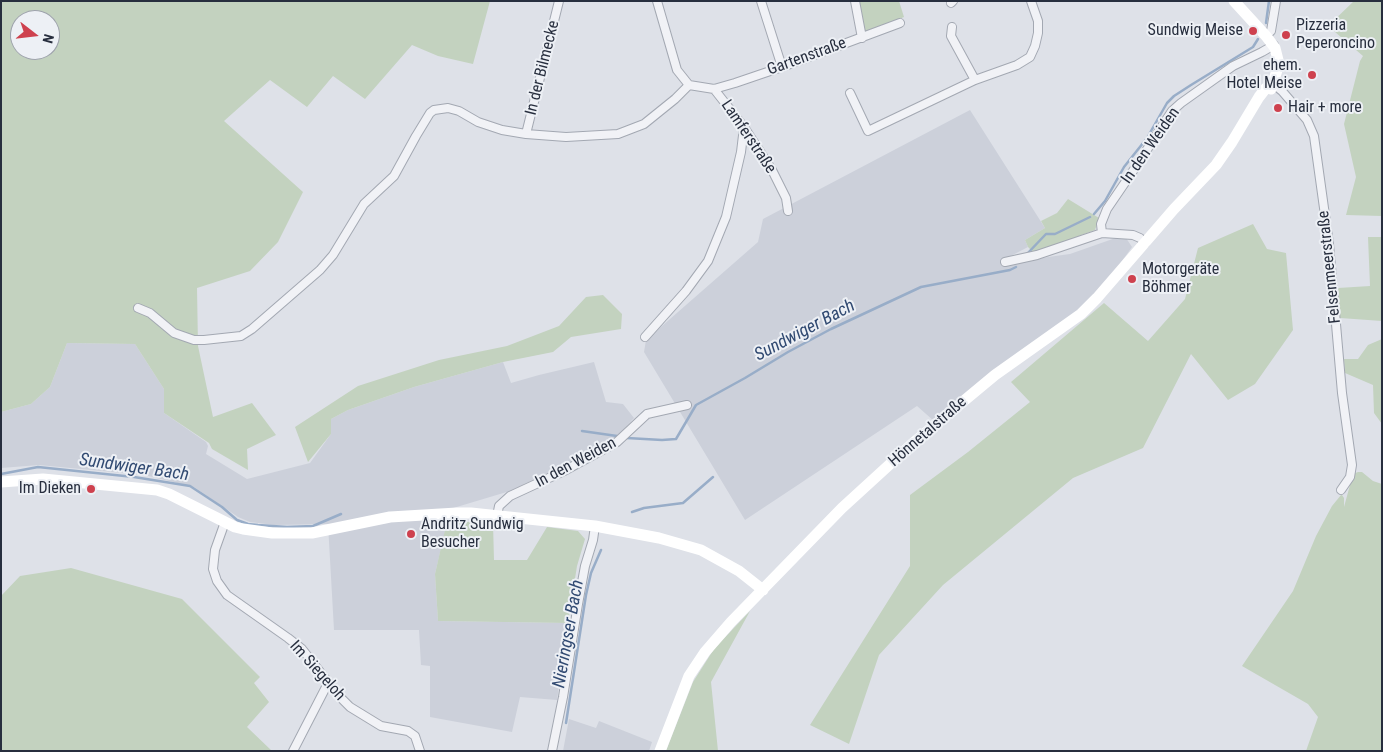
<!DOCTYPE html>
<html>
<head>
<meta charset="utf-8">
<style>
  body { margin:0 }
  #map { position:relative; width:1383px; height:752px; overflow:hidden; background:#dee1e8; font-family:"Roboto Condensed",sans-serif }
  canvas { display:block }
  .frame { position:absolute; inset:0; border:2px solid #272e3e; pointer-events:none }
  .north { position:absolute; left:10px; top:10px; width:50px; height:50px; box-sizing:border-box; background:#edf0f5; border:1px solid #9ea2ac; border-radius:50%; rotate:106deg; font-size:14px; font-weight:700; line-height:20px; text-align:center; color:#272e3e }
  .north::after { content:''; display:block; margin:auto; width:18px; height:22px; background:#ce414e; clip-path:polygon(50% 0,100% 100%,50% 72%,0 100%) }
</style>
</head>
<body>
<div id="map">
<canvas width="1383" height="752"></canvas>
<div class="frame"></div>
<div class="north">N</div>
</div>
<script>
const ctx = document.querySelector('canvas').getContext('2d');
ctx.lineJoin = 'round';
function fillPath(path, color) {
  ctx.fillStyle = color;
  ctx.fill(path, 'evenodd');
}
function toPath(rows) {
  const path = new Path2D();
  for (const r of rows) {
    path.moveTo(r[0], r[1]);
    for (let i = 2; i < r.length; i += 2) path.lineTo(r[i], r[i + 1]);
  }
  return path;
}
function stroke(path, color, width, dash) {
  ctx.strokeStyle = color;
  ctx.lineWidth = width;
  ctx.lineCap = dash ? 'butt' : 'round';
  ctx.setLineDash(dash || []);
  ctx.stroke(path);
}
function drawText(font, color, halo, rows, align = 'center') {
  ctx.font = font + ' "Roboto Condensed",sans-serif';
  ctx.lineWidth = 4;
  ctx.setLineDash([]);
  ctx.textBaseline = 'middle';
  ctx.strokeStyle = halo;
  ctx.fillStyle = color;
  for (const [text, x, y, turn = 0] of rows) {
    ctx.save();
    ctx.translate(x, y);
    ctx.rotate((+turn || 0) * Math.PI / 180);
    ctx.textAlign = isNaN(turn) ? turn : align;
    if (halo) ctx.strokeText(text, 0, 0);
    ctx.fillText(text, 0, 0);
    ctx.restore();
  }
}
fillPath(toPath([
  [970,110,1045,228,1025,240,1028,247,1005,259,1007,266,1048,257,1070,254,1124,235,1132,247,1117,268,1082,308,934,421,917,406,745,520,644,352,646,340,758,242,763,219],
  [67,343,135,344,164,389,164,413,206,442,208,446,206,454,247,479,310,463,331,434,331,419,348,410,414,387,503,362,511,383,539,375,594,362,606,402,623,404,634,418,612,442,510,491,450,509,435,574,438,621,568,623,557,700,520,697,512,732,430,717,430,666,421,665,419,630,334,630,328,524,274,525,250,522,238,517,194,487,144,475,39,465,1,468,1,412,31,404,50,387],
  [569,719,596,728,599,721,652,742,649,751,563,751]
]), '#ccd0da');
fillPath(toPath([
  [1,1,490,1,473,64,438,56,412,45,365,99,333,76,307,107,270,80,224,121,303,192,278,242,250,271,197,288,198,346,213,417,252,403,276,435,247,449,248,470,212,449,209,443,164,413,164,389,135,344,67,343,50,387,31,404,1,412],
  [20,20,50,20,50,50,20,50],
  [859,1,899,1,904,17,865,33],
  [1354,1,1382,1,1382,216,1346,215,1356,177,1344,124,1360,61,1363,56,1328,26],
  [1068,199,1099,218,1095,230,1052,246,1033,252,1028,247,1025,240,1045,228,1041,221,1057,213],
  [1253,224,1267,249,1286,253,1293,330,1255,384,1228,400,1191,354,1143,448,1073,478,943,585,879,655,849,744,810,725,910,566,910,495,968,452,1030,402,1011,382,1104,303,1148,341,1185,299,1198,248],
  [1368,237,1382,237,1382,321,1340,318,1338,288,1370,286],
  [603,295,622,314,621,329,571,337,553,352,503,362,414,387,348,410,331,419,331,434,308,462,295,427,358,386,439,360,507,346,559,326,586,297],
  [1382,339,1382,424,1374,413,1373,385,1345,373,1344,359,1358,359,1368,345],
  [1358,472,1362,472,1373,481,1382,484,1382,751,1306,751,1318,717,1308,704,1242,666,1293,591,1316,536,1332,506,1341,495,1342,495,1344,498,1344,507,1353,474],
  [447,521,493,523,494,560,527,560,547,527,578,531,585,539,577,566,568,623,438,621,435,574],
  [71,568,182,599,260,677,254,683,269,702,247,727,272,751,1,751,1,596,20,576],
  [750,611,711,682,718,751,666,751,693,682,714,649]
]), '#c3d2bf');
stroke(toPath([
  [1266,23,1269,1],
  [1094,214,1105,201,1124,167,1147,138,1167,103,1174,96,1191,85,1253,47,1258,39],
  [1026,255,1046,234,1055,234,1090,217],
  [582,431,617,436],
  [627,438,662,440,676,439,696,405,745,378,788,352,831,329,921,287,1010,270,1016,267],
  [1,474,38,467,134,477,190,486,222,507,237,520,248,524,258,525,287,527,313,526,341,514],
  [632,512,644,508,683,503,713,477],
  [566,723,586,595,591,573,601,550]
]), '#98adc8', 2.5);
const street = toPath([
  [657,1,677,70,689,85,714,89,735,83,782,67,900,23],
  [761,1,782,67],
  [855,1,862,38],
  [951,3,953,1],
  [952,27,951,36,975,80],
  [1266,36,1271,31,1276,1],
  [1272,83,1282,91,1307,120,1314,136,1329,244,1342,393,1352,465,1350,477,1341,490],
  [714,89,744,127,772,170,786,198,788,211],
  [850,93,868,131,975,80,1017,65,1030,57,1035,46,1038,33,1038,21,1031,1],
  [526,134,559,1],
  [1102,233,1101,224,1107,209,1137,165,1172,111,1181,103,1233,66,1262,52,1274,45],
  [1005,262,1037,255,1102,233,1133,235,1140,238,1145,243],
  [138,308,150,313,174,333,194,340,204,340,241,336,252,329,320,270,333,255,364,204,394,176,416,136,430,113,434,110,448,108,459,111,478,122,502,130,526,134,566,137,618,134,644,124,675,99,689,85],
  [645,337,686,291,708,261,726,217,741,152,744,127],
  [497,516,499,506,510,496,564,471,617,442,647,414,687,405],
  [225,522,215,550,213,569,217,581,227,595,288,638,302,649,340,697,350,707,381,726,408,731,415,736,420,751],
  [293,751,326,687,329,684],
  [552,751,563,697,578,604,585,566,593,540,595,526]
]);
stroke(street, '#a3a8b2', 10);
stroke(street, '#f1f2f6', 8);
stroke(toPath([
  [1234,1,1266,36,1275,48,1279,64,1271,89],
  [1,482,43,479,157,490,169,494,235,527,243,529,272,533,312,533,390,517,457,513,471,513,595,526,659,538,701,550,739,571,763,590],
  [660,751,689,676,705,652,731,622,842,508,912,444,995,375,1081,314,1097,298,1174,209,1216,165,1232,142,1259,97,1266,88,1272,83]
]), '#fff', 11);
for (const [x, y, r, color] of [
  [1253,31,5,"#ce414e"],
  [1286,35,5,"#ce414e"],
  [1312,75,5,"#ce414e"],
  [1278,108,5,"#ce414e"],
  [1132,279,5,"#ce414e"],
  [91,489,5,"#ce414e"],
  [411,534,5,"#ce414e"]
]) {
  const dot = new Path2D();
  dot.arc(x, y, r, 0, 2 * Math.PI);
  ctx.fillStyle = color;
  ctx.fill(dot);
  stroke(dot, '#edf0f5', 2);
}
drawText('16px', '#272e3e', '#edf0f5', [
  ["Pizzeria",1296,26],
  ["Peperoncino",1296,44],
  ["Sundwig Meise",1243,31,"right"],
  ["ehem.",1302,66,"right"],
  ["Hotel Meise",1302,84,"right"],
  ["Hair + more",1288,108],
  ["Motorgeräte",1142,270],
  ["Böhmer",1142,288],
  ["Im Dieken",81,489,"right"],
  ["Andritz Sundwig",421,525],
  ["Besucher",421,543]
], 'left');
drawText('16px', '#272e3e', '#edf0f5', [
  ["Gartenstraße",807,57,-20],
  ["In der Bilmecke",543,68,-76],
  ["Lamferstraße",748,137,56],
  ["In den Weiden",1151,146,-55],
  ["Felsenmeerstraße",1330,267,-96],
  ["Hönnetalstraße",928,432,-41],
  ["In den Weiden",576,463,-28],
  ["Im Siegeloh",317,671,48]
]);
drawText('italic 18px', '#314a72', '#edf0f5', [
  ["Sundwiger Bach",805,331,-28],
  ["Sundwiger Bach",134,468,8],
  ["Nieringser Bach",569,634,-80]
]);
</script>
</body>
</html>
